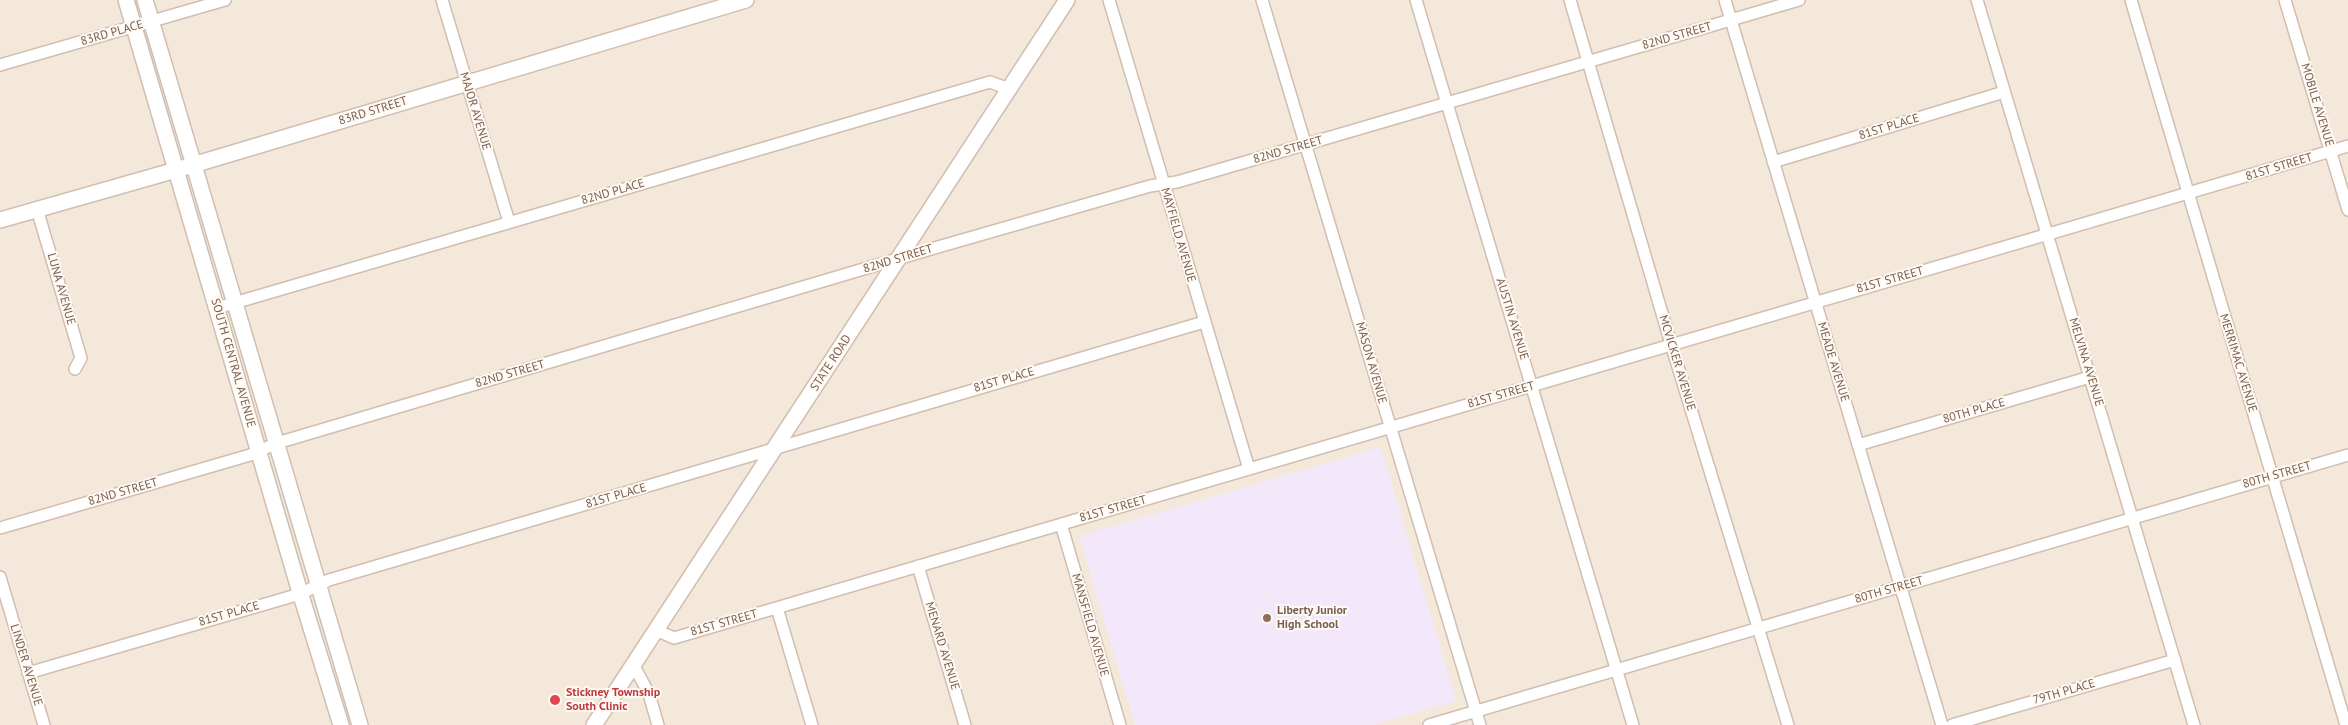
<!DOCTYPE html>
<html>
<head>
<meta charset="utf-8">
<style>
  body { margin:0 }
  canvas { display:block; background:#fcf6ec }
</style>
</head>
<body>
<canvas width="2348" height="725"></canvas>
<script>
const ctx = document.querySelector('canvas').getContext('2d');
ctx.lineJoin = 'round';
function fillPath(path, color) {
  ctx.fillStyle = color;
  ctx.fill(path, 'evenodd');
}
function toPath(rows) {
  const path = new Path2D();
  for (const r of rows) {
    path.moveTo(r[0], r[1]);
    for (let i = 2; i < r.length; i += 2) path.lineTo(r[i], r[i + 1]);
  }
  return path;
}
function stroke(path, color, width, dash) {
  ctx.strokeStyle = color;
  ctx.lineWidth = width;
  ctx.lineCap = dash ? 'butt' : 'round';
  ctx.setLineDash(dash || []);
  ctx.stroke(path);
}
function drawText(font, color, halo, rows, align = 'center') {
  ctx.font = font + ' "PT Sans",sans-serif';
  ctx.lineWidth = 4;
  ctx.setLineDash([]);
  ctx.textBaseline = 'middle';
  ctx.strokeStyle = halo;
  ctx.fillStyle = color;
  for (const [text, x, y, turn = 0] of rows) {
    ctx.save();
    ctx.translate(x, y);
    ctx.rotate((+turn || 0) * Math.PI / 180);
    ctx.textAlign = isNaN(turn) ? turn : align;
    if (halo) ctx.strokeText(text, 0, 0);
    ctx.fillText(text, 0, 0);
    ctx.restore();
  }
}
fillPath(toPath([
  [0,0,2348,0,2348,725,0,725]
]), '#f4e8db');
fillPath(toPath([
  [1381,447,1456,701,1373,725,1135,725,1079,536]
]), '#f3e8f9');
const minor = toPath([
  [442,0,509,222],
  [1109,0,1249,469],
  [1262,0,1480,725],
  [1416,0,1633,725],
  [1570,0,1671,344,1788,725],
  [1725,0,1942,725],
  [1977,0,2194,725],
  [2131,0,2346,725],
  [2285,0,2348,210],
  [0,65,225,0],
  [1773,162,2004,92],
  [37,209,81,358,75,369],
  [217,308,990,82,1009,89],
  [1858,445,2090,377],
  [1061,524,1120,725],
  [0,528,250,455,277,443,931,249,1150,186,1177,182,1799,0],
  [918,566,965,725],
  [0,577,44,725],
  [777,608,812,725],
  [656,630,674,638,2348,146],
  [633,664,649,694,658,725],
  [28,673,300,594,329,580,1204,322],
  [1429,725,2348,455],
  [1952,725,2175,660]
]);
const tertiary = toPath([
  [126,0,299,589,341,725],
  [145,0,360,725],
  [0,220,176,170,746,0],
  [594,725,1067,0]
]);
stroke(minor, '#d0beb1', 14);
stroke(tertiary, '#d0beb1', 18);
stroke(minor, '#fff', 11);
stroke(tertiary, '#fff', 15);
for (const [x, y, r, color] of [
  [1267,618,5,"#8d6e63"],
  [555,700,6,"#e0444e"]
]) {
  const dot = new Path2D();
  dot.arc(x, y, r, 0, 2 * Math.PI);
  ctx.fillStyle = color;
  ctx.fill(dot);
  stroke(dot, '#fffaf3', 2);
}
drawText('12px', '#795d4e', '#fffaf3', [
  ["83RD PLACE",112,33,-16],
  ["82ND STREET",1677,36,-16],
  ["MOBILE AVENUE",2317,105,73],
  ["83RD STREET",373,111,-17],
  ["MAJOR AVENUE",475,111,73],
  ["81ST PLACE",1889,127,-17],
  ["82ND STREET",1288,150,-16],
  ["81ST STREET",2279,167,-17],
  ["82ND PLACE",613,192,-16],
  ["MAYFIELD AVENUE",1178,235,74],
  ["82ND STREET",898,259,-17],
  ["81ST STREET",1890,280,-16],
  ["LUNA AVENUE",61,289,74],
  ["AUSTIN AVENUE",1512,319,73],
  ["MEADE AVENUE",1833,362,73],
  ["MELVINA AVENUE",2086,362,73],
  ["SOUTH CENTRAL AVENUE",233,363,74],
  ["STATE ROAD",831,363,-57],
  ["MASON AVENUE",1371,363,74],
  ["MCVICKER AVENUE",1677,363,73],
  ["MERRIMAC AVENUE",2238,363,73],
  ["82ND STREET",510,374,-16],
  ["81ST PLACE",1004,380,-16],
  ["81ST STREET",1501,395,-16],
  ["80TH PLACE",1974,411,-16],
  ["80TH STREET",2277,475,-16],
  ["82ND STREET",123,492,-16],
  ["81ST PLACE",616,496,-16],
  ["81ST STREET",1113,509,-16],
  ["80TH STREET",1889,590,-16],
  ["81ST PLACE",229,614,-16],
  ["81ST STREET",724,623,-16],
  ["MANSFIELD AVENUE",1090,625,74],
  ["MENARD AVENUE",942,646,73],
  ["LINDER AVENUE",26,665,73],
  ["79TH PLACE",2064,692,-16]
]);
drawText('bold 12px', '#785e54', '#fffaf3', [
  ["Liberty Junior",1277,611],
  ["High School",1277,625]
], 'left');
drawText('bold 12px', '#be3a42', '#fffaf3', [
  ["Stickney Township",566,693],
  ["South Clinic",566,707]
], 'left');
</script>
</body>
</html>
